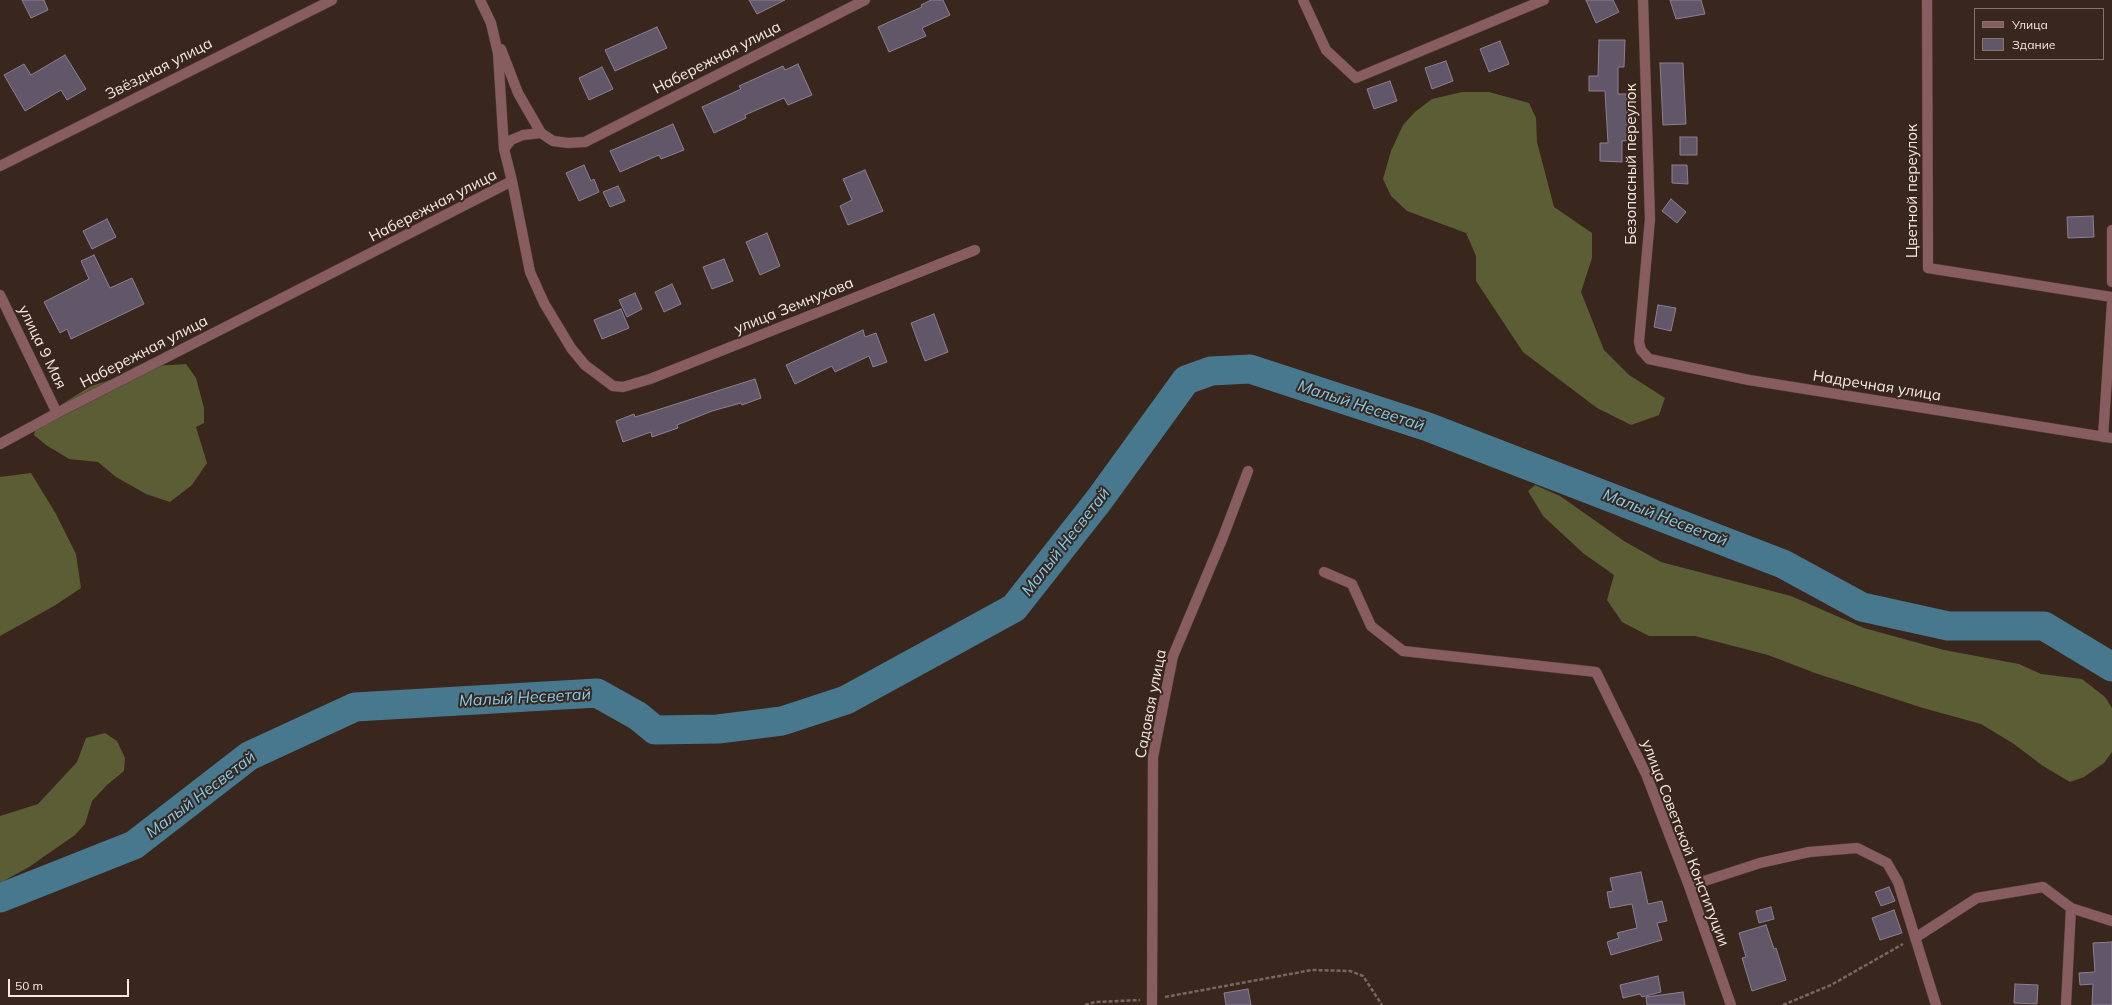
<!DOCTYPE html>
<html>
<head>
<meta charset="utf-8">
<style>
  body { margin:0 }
  #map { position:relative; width:2112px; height:1005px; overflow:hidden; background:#39261d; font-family:Mulish,sans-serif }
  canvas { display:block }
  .legend { position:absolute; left:1974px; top:8px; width:130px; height:52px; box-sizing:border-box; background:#39261d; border:1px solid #85746d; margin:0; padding:5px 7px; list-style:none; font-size:12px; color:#f7eae4 }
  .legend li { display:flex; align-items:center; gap:8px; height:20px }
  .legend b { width:20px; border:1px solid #85746d }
  .scale { position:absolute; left:8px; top:979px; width:121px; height:18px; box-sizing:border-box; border:2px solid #f7eae4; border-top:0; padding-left:5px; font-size:12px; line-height:14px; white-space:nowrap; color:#f7eae4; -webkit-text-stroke:3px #39261d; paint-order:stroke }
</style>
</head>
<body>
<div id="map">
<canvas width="2112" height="1005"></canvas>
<ul class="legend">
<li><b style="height:5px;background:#875d60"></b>Улица</li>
<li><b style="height:11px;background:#625769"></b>Здание</li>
</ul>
<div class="scale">50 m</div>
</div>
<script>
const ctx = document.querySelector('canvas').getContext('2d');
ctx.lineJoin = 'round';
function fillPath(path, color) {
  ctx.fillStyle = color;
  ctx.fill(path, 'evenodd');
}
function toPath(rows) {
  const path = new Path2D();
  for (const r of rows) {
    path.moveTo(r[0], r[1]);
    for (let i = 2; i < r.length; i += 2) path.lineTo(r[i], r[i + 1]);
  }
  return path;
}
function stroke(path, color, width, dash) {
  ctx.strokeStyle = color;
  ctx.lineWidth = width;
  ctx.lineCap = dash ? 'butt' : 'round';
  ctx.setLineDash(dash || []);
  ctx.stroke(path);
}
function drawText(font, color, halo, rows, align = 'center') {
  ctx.font = font + ' Mulish,sans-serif';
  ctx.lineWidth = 4;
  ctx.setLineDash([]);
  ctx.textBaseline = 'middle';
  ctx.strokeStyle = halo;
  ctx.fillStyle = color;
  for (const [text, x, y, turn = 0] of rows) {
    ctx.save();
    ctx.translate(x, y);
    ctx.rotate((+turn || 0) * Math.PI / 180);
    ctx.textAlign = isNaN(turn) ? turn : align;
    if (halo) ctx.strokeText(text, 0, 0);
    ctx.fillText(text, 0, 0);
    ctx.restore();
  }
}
fillPath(toPath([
  [1462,92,1489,92,1529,103,1536,118,1537,142,1554,207,1592,233,1592,258,1581,292,1604,350,1629,375,1665,398,1659,415,1631,425,1597,408,1523,352,1476,281,1476,256,1466,233,1407,211,1391,196,1383,179,1391,151,1403,125,1415,112,1432,99],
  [186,364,196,378,204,408,204,423,196,427,207,463,192,485,170,502,146,494,116,477,98,462,69,459,46,445,34,435,38,419,91,386,156,366],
  [31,473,56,514,76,554,81,588,54,606,0,636,0,477],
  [1535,485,1560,496,1624,541,1661,562,1791,596,1864,628,1944,650,2019,664,2041,674,2082,679,2105,697,2112,708,2112,752,2104,763,2084,777,2070,782,2043,766,2014,744,1981,724,1923,708,1815,673,1768,655,1695,636,1649,636,1622,622,1607,600,1614,575,1583,553,1543,516,1528,491],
  [105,733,117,741,125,758,124,771,107,785,92,801,85,824,75,835,29,867,0,883,0,816,38,804,77,762,86,738]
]), '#5b5e34');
stroke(toPath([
  [0,898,134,845,249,756,355,707,597,693,638,716,655,730,718,729,782,721,846,700,1014,608,1099,500,1186,380,1211,371,1250,369,1428,427,1783,564,1862,607,1948,626,2044,626,2112,667]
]), '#48788d', 29);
const building = toPath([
  [22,0,44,0,48,10,31,18,22,0],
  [749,0,785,0,757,14,749,0],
  [931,0,943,0,950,15,922,28,926,36,889,52,878,27,922,7,921,5,931,0],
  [1586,0,1613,0,1619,12,1596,23,1586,0],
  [1670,0,1701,0,1705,14,1676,19,1670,0],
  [657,27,667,48,615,71,605,50,657,27],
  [1599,40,1625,40,1624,67,1618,67,1618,94,1627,94,1627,118,1630,117,1632,140,1622,141,1622,162,1600,161,1600,143,1608,143,1605,91,1589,91,1589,76,1598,76,1599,40],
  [1500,41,1509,64,1489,72,1480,49,1500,41],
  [65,55,86,89,67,100,61,90,25,111,4,75,24,64,31,75,65,55],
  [1446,61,1453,81,1432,89,1425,68,1446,61],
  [1660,63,1683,63,1686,124,1663,125,1660,63],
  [798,64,812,95,788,105,784,98,745,115,746,118,714,133,702,107,741,89,739,86,783,66,785,70,798,64],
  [602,67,613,89,589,100,579,78,602,67],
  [1390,81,1397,101,1374,109,1367,89,1390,81],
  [673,124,684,150,661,159,659,155,620,172,610,151,673,124],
  [1680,137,1697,137,1697,155,1680,155,1680,137],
  [584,165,591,181,594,179,599,192,579,201,566,173,584,165],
  [1672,165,1687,165,1688,184,1672,183,1672,165],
  [865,170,883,211,848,225,840,206,852,200,843,179,865,170],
  [618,186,625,201,610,207,603,192,618,186],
  [1671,199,1686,212,1677,223,1662,211,1671,199],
  [2093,216,2094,237,2068,238,2067,217,2093,216],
  [107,219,116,237,92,249,83,231,107,219],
  [767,233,780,266,760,275,746,242,767,233],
  [94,255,110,288,132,278,144,304,71,339,67,329,60,333,44,302,89,279,81,261,94,255],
  [724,259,733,281,712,289,703,267,724,259],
  [672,284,681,304,664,312,655,292,672,284],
  [635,293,642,309,627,317,619,300,635,293],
  [1658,305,1676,308,1671,331,1654,327,1658,305],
  [621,309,629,328,602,339,594,320,621,309],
  [934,314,948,352,925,361,911,323,934,314],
  [863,330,865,337,876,333,887,362,873,367,869,356,835,372,832,366,795,384,786,365,863,330],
  [755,379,761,398,742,405,741,403,712,411,677,425,678,428,652,437,651,432,623,442,616,421,634,414,635,417,755,379],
  [1641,872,1648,904,1662,901,1667,921,1657,923,1662,940,1611,955,1607,942,1619,938,1617,933,1637,928,1632,904,1610,908,1607,892,1613,891,1610,878,1641,872],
  [1889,887,1895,901,1881,906,1875,892,1889,887],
  [1771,907,1774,919,1759,923,1756,911,1771,907],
  [1894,910,1902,933,1880,940,1872,918,1894,910],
  [1766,925,1774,949,1776,948,1786,980,1752,991,1742,958,1746,957,1739,933,1766,925],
  [2112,942,2112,1005,2092,1005,2093,984,2080,985,2079,973,2095,972,2093,943,2112,942],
  [1658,976,1661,992,1642,997,1640,994,1623,998,1620,985,1658,976],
  [2015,984,2038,985,2037,1004,2014,1003,2015,984],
  [1248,989,1251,1005,1226,1005,1224,993,1248,989],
  [1683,992,1685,1005,1647,1005,1646,997,1683,992]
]);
fillPath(building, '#625769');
stroke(building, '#8b7f92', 1);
const minor = toPath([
  [480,0,491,23,498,53,504,149],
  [1303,0,1326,50,1356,78,1544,0],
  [1643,0,1650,219,1639,342,1641,350,1649,359,1749,380,2112,438],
  [1927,0,1928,268,2112,297],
  [501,49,518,93,541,133],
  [0,166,332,0],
  [512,181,530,272,544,303,571,348,585,365,613,386,623,387,650,379,975,250],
  [2112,230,2112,282],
  [0,295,57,413],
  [2103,437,2112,303],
  [0,444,57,413,512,181,504,149,511,140,523,135,541,133,553,141,568,143,585,142,865,0],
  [1324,572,1352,584,1371,626,1403,651,1596,672,1646,774,1689,886,1731,1005],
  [1689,886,1760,863,1809,852,1857,848,1887,863,1898,882,1936,1005],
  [1915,938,1977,898,2043,887,2071,908,2112,921],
  [1152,1005,1153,757,1173,656,1223,537,1248,471],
  [2066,1005,2071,908]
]);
stroke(minor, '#544139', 11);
stroke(toPath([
  [1165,997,1312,970,1350,971,1363,976,1382,1005],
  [1085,1005,1095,1002,1140,1000],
  [1783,1005,1831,985,1903,944]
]), '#78675f', 2.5, [4, 2]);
stroke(minor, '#875d60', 10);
drawText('15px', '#f7eae4', '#39261d', [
  ["Набережная улица",717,58,-27],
  ["Звёздная улица",159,69,-27],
  ["Безопасный переулок",1631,164,-90],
  ["Цветной переулок",1912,191,-90],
  ["Набережная улица",433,206,-27],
  ["улица Земнухова",794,306,-22],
  ["улица 9 Мая",42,347,64],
  ["Набережная улица",144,352,-27],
  ["Надречная улица",1877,386,9],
  ["Садовая улица",1151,704,-79],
  ["улица Советской Конституции",1685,843,69]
]);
drawText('italic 16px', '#80d0f2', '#39261d', [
  ["Малый Несветай",1361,406,18],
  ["Малый Несветай",1665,518,21],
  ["Малый Несветай",1066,542,-52],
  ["Малый Несветай",525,698,-3],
  ["Малый Несветай",201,795,-37]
]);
</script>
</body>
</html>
